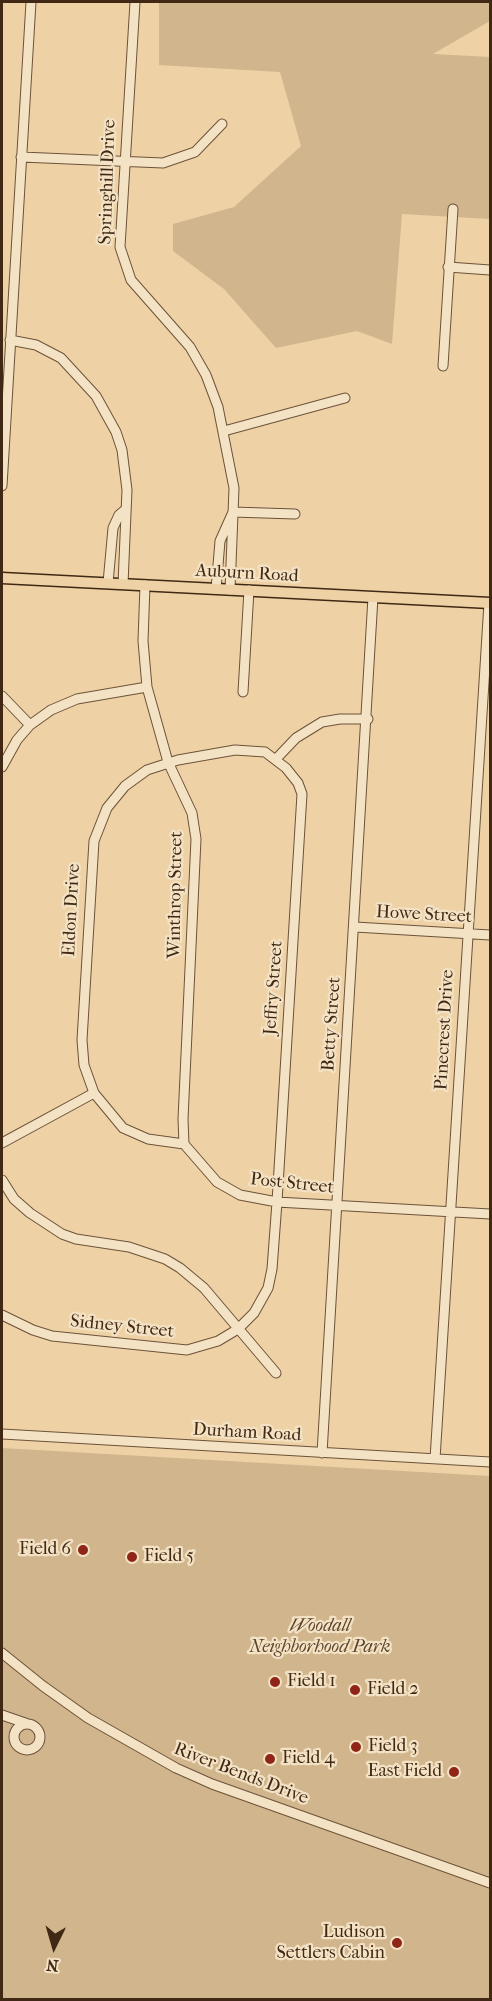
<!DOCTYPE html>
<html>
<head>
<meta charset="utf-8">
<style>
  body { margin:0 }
  #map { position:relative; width:492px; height:2001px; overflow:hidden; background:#eed2a6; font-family:"IM FELL French Canon",serif }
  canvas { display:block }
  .frame { position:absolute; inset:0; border:3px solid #402814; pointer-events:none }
  .north { position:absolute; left:24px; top:1917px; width:60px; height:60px; -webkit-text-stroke:4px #f4e2c5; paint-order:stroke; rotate:185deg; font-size:16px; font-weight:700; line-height:24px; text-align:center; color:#402814 }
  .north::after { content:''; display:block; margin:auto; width:21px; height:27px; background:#402814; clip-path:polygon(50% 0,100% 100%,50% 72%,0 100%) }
</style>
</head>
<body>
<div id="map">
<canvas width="492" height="2001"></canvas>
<div class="frame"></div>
<div class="north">N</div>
</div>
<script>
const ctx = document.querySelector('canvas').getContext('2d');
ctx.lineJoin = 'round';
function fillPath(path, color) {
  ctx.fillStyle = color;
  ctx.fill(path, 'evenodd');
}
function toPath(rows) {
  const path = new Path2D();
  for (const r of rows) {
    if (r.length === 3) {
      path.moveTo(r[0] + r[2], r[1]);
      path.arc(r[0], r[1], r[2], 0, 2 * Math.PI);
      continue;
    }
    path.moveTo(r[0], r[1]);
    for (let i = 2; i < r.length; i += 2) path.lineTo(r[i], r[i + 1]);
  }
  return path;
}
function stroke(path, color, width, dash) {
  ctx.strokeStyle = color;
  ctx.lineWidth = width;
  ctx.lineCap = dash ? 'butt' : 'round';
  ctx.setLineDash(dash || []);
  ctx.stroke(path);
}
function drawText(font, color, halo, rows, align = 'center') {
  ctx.font = font + ' "IM FELL French Canon",serif';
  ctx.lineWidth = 4.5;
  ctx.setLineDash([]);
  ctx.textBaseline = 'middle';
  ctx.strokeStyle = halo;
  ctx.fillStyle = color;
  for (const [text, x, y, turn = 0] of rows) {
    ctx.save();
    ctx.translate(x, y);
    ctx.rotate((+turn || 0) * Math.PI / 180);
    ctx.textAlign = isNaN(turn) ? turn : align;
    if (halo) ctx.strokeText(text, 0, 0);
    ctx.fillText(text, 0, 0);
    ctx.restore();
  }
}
fillPath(toPath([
  [159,2,490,2,490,21,433,54,490,57,490,219,402,214,392,344,357,331,276,348,224,289,173,251,173,224,234,207,301,146,280,72,159,65],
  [2,1448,490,1476,490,1999,2,1999]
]), '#d0b58d');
const minor = toPath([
  [135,2,120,247,131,280,190,347,206,375,218,407,234,488,230,590],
  [21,157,163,163,195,152,222,124],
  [448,267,490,270],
  [10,340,36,345,61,358,96,396,116,432,122,450,127,490,123,584],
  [443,366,453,209],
  [224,431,345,398],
  [2,486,31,2],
  [233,512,295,514],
  [108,583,113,528,119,515,125,510],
  [145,585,143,641,147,687,168,762,192,813,196,839,183,1119,184,1144],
  [216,589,220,541,233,512],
  [243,692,249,590],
  [2,696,30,725],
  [276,759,296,738,322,722,340,719,368,719],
  [2,767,17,740,30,725,51,710,77,699,147,687],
  [355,927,490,935],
  [2,1143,94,1093],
  [2,1180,14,1199,30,1213,62,1234,76,1239,129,1247,165,1259,180,1268,204,1288,276,1373],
  [2,1315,33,1330,52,1336,187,1350,218,1341,238,1329,254,1313,268,1288,272,1269,277,1202,302,794,298,783,286,768,265,752,235,750,178,760,147,770,125,786,107,808,94,841,82,1040,84,1065,94,1093,123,1128,148,1139,184,1144,217,1182,240,1195,277,1202,490,1214],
  [2,1434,490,1462],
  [322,1453,373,597],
  [435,1459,489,603],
  [2,1653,43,1686,88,1718,176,1768,212,1784,490,1883],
  [2,1715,28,1724],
  [27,1737,13]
]);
const major = toPath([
  [2,578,490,603]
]);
stroke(minor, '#6c5238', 11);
stroke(major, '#402814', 13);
stroke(minor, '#f4e2c5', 9);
stroke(major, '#eed2a6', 10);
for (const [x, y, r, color] of [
  [83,1550,6,"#8f2418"],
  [132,1557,6,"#8f2418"],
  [275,1682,6,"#8f2418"],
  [355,1690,6,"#8f2418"],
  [356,1747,6,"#8f2418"],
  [270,1759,6,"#8f2418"],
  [454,1772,6,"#8f2418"],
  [397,1943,6,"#8f2418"]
]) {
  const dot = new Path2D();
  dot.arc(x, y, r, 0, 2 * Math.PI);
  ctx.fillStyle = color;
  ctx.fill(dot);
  stroke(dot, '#f4e2c5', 2);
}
drawText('18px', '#402814', '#f4e2c5', [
  ["Springhill Drive",108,182,-88],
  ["Auburn Road",247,574,3],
  ["Winthrop Street",176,895,-89],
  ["Eldon Drive",72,910,-87],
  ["Howe Street",424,915,3],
  ["Jeffry Street",274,988,-86],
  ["Betty Street",332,1024,-86],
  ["Pinecrest Drive",445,1030,-87],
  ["Post Street",292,1184,6],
  ["Sidney Street",122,1327,6],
  ["Durham Road",247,1433,3],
  ["River Bends Drive",241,1774,21]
]);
drawText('18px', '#402814', '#f4e2c5', [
  ["Field 6",71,1550,"right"],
  ["Field 5",144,1557],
  ["Field 1",287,1682],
  ["Field 2",367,1690],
  ["Field 3",368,1747],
  ["Field 4",282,1759],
  ["East Field",442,1772,"right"],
  ["Ludison",385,1933,"right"],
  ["Settlers Cabin",385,1954,"right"]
], 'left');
drawText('italic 18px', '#5d442c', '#f4e2c5', [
  ["Woodall",320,1627],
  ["Neighborhood Park",320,1648]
]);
</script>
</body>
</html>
